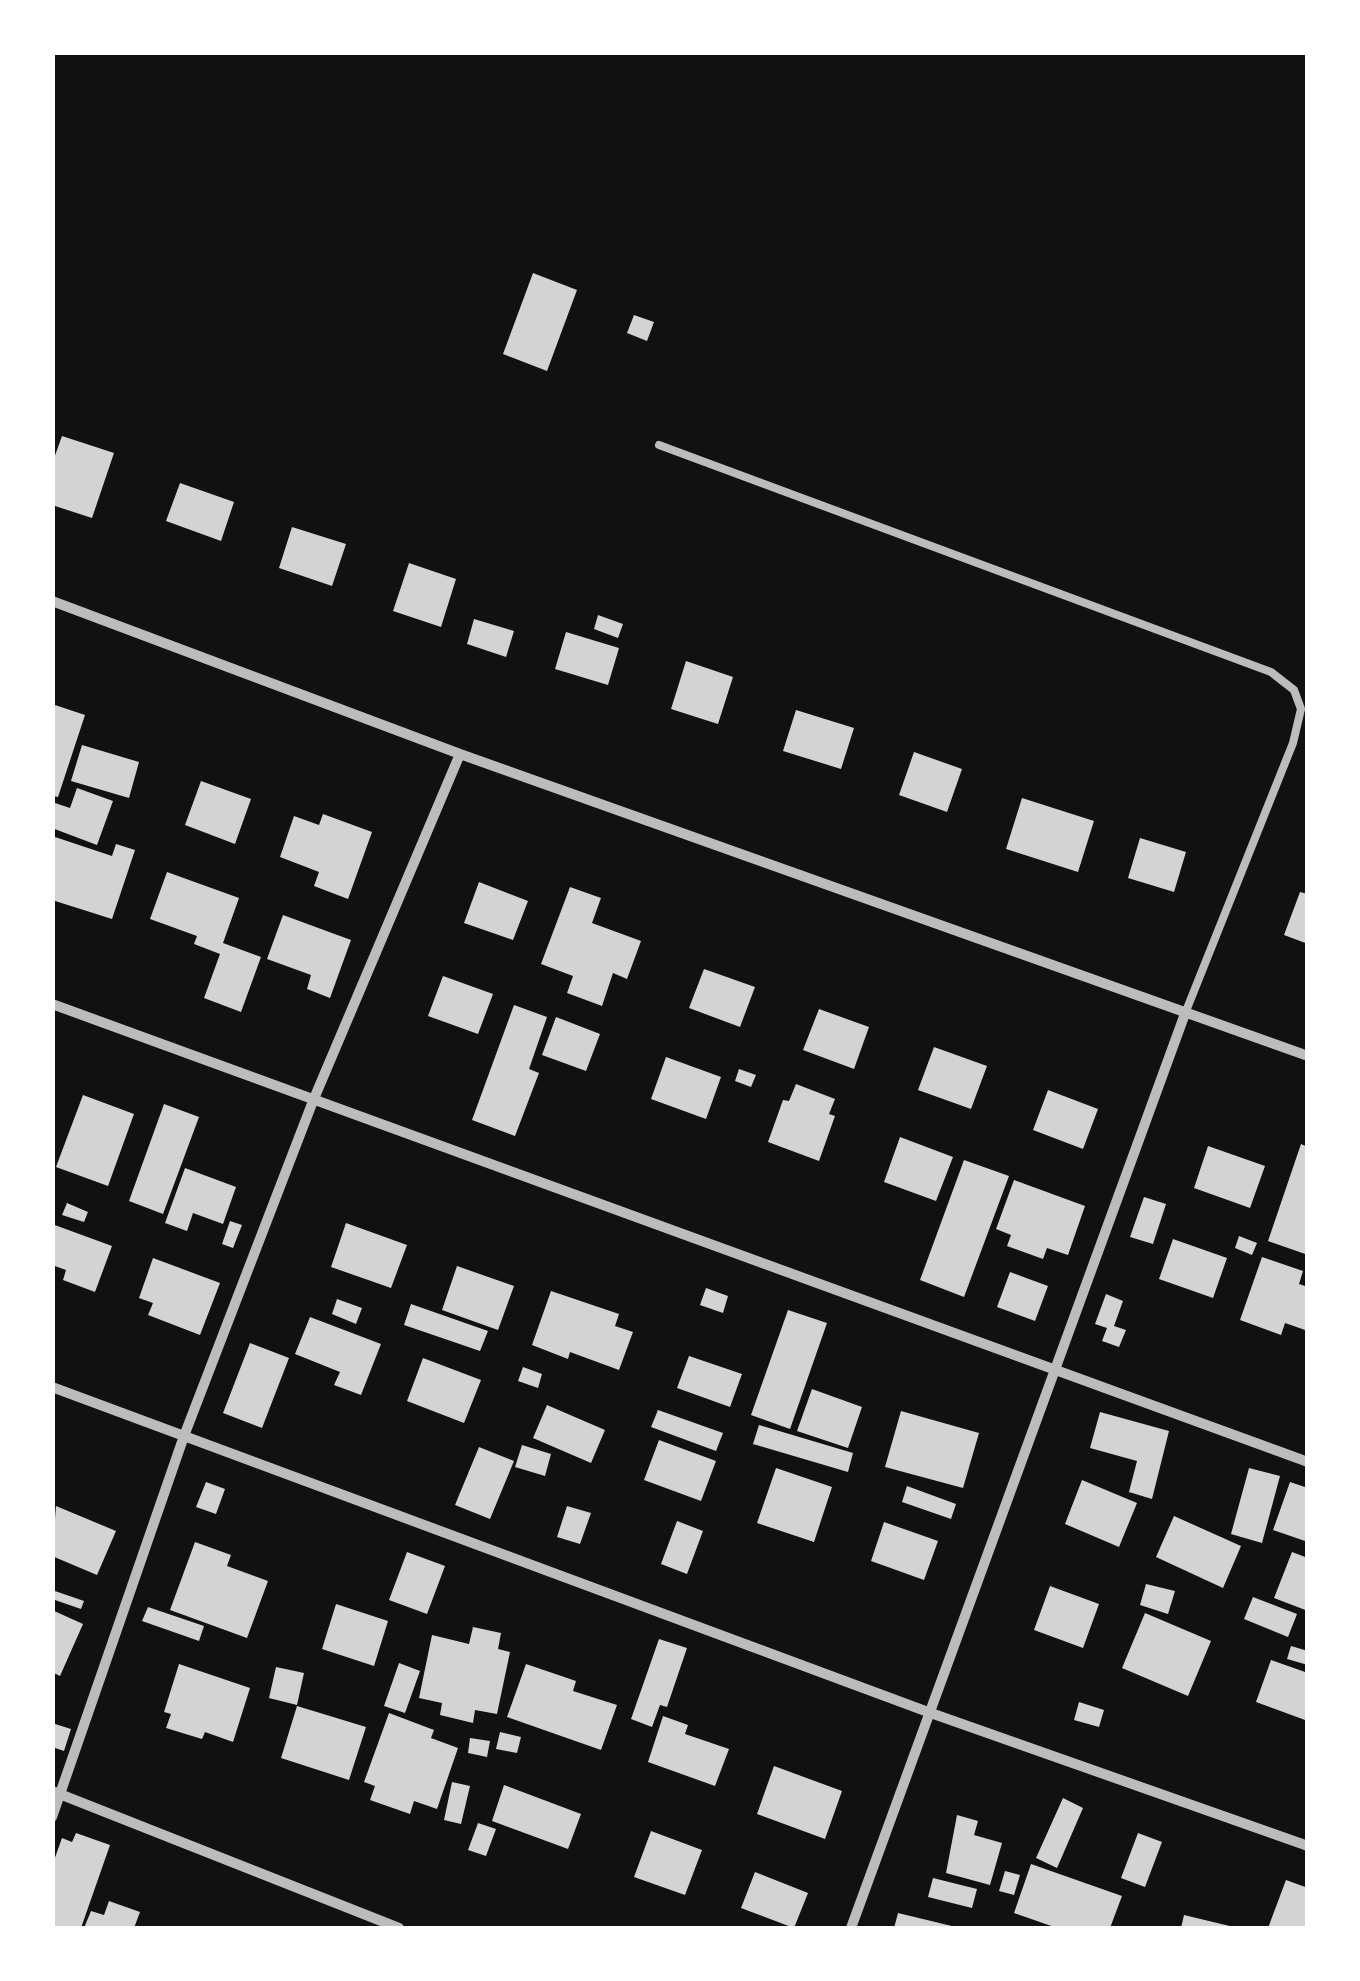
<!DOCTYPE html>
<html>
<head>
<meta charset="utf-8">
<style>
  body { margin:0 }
  #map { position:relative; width:1360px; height:1981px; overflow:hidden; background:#111; font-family:Literata,serif }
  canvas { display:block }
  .frame { position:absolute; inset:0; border:55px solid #fff; pointer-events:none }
</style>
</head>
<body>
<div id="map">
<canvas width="1360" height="1981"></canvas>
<div class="frame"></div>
</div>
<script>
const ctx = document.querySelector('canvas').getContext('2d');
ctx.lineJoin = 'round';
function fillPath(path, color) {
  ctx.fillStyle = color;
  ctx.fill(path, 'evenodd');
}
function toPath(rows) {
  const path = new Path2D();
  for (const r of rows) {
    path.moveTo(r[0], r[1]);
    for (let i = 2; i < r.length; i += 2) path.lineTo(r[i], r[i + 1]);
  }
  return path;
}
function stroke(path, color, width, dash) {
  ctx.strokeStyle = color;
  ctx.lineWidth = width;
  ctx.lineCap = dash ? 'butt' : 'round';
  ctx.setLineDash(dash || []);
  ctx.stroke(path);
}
fillPath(toPath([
  [533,273,577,290,547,371,503,354],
  [634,315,654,322,647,341,627,333],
  [62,436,114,453,92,518,52,505,52,464],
  [180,483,234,502,221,541,166,521],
  [292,527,346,544,332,586,279,568],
  [409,563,456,579,441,627,393,611],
  [598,615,623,624,618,638,594,629],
  [474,619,514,631,506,657,467,644],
  [566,632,619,648,608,685,555,669],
  [686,661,733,677,718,724,671,709],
  [55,705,85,715,58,797,52,796],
  [796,710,854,728,841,769,783,751],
  [82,745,139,762,129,798,71,781],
  [914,752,962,769,947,812,899,795],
  [201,781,251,799,235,844,185,825],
  [77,788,113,801,97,845,52,828,52,802,70,808],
  [1022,798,1094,821,1078,872,1006,849],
  [323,814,372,832,348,899,314,886,319,872,280,857,294,816,319,825],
  [52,836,112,856,116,844,135,850,112,919,52,900],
  [1140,838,1186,852,1174,892,1128,878],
  [167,872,239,898,223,943,261,957,241,1012,204,998,220,954,194,944,197,936,150,919],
  [479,882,528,901,513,940,464,923],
  [570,887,601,898,592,923,641,941,627,979,613,973,602,1006,567,993,573,976,541,964],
  [1300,892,1308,894,1308,944,1284,935],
  [283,915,351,940,330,998,307,989,311,975,267,959],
  [704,969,755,987,740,1027,689,1008],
  [443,976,493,994,478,1034,428,1016],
  [514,1005,547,1017,529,1069,539,1073,515,1136,472,1120],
  [819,1009,869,1027,854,1069,803,1050],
  [556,1017,600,1034,586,1071,542,1055],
  [934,1047,987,1066,971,1109,918,1090],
  [666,1057,721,1077,706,1119,651,1099],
  [739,1069,756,1075,751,1087,735,1081],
  [796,1084,835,1099,829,1114,835,1116,819,1161,768,1142,783,1100,789,1101],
  [1048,1090,1098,1109,1083,1149,1033,1130],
  [83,1095,134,1114,108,1186,56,1167],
  [164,1104,199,1117,163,1214,129,1201],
  [900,1137,953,1157,936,1201,884,1182],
  [1301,1144,1308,1147,1308,1255,1268,1241],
  [1208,1146,1265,1166,1250,1208,1194,1188],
  [964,1160,1009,1176,964,1297,920,1280],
  [185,1168,236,1187,223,1224,193,1213,187,1231,165,1223],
  [1014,1180,1085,1206,1068,1255,1047,1248,1043,1259,1007,1246,1011,1235,996,1229],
  [1144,1197,1166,1204,1153,1244,1130,1237],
  [67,1203,88,1212,84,1222,62,1215],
  [230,1221,242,1225,233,1248,222,1244],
  [346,1223,407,1245,391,1288,331,1267],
  [52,1224,112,1246,95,1292,63,1280,66,1270,52,1265],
  [1239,1236,1257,1243,1252,1255,1235,1248],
  [1173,1239,1227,1258,1213,1298,1159,1279],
  [1262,1257,1303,1271,1299,1284,1308,1287,1308,1331,1285,1323,1281,1335,1240,1320],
  [153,1258,220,1283,200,1335,148,1315,153,1303,139,1298],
  [457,1266,514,1286,498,1330,442,1310],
  [1010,1272,1048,1286,1035,1321,997,1307],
  [706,1288,728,1296,723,1313,700,1305],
  [551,1291,619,1314,615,1326,633,1332,619,1370,570,1352,568,1359,532,1345],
  [1106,1294,1123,1301,1114,1326,1126,1330,1119,1347,1102,1341,1107,1328,1095,1324],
  [337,1299,362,1308,356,1324,332,1314],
  [411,1304,488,1331,480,1351,404,1325],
  [788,1310,827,1323,790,1429,751,1415],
  [310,1317,381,1344,361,1395,334,1385,340,1372,295,1354],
  [250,1343,289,1358,262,1428,223,1413],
  [689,1356,742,1374,730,1407,677,1388],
  [423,1358,481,1380,464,1423,407,1401],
  [523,1367,542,1374,538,1388,518,1381],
  [812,1389,862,1407,848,1448,797,1431],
  [547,1405,605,1430,591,1463,533,1438],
  [658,1410,723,1433,716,1451,651,1427],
  [901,1411,979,1433,963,1488,885,1467],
  [1100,1412,1169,1431,1152,1499,1129,1492,1137,1461,1090,1448],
  [759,1425,853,1453,848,1472,753,1444],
  [659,1440,716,1461,701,1501,644,1480],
  [522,1445,551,1454,545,1476,515,1467],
  [479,1447,514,1461,490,1519,455,1505],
  [776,1468,832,1487,814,1542,757,1523],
  [1249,1468,1280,1476,1262,1543,1231,1534],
  [1082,1480,1137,1503,1119,1547,1065,1524],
  [206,1482,225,1489,216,1514,196,1507],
  [1290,1482,1308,1488,1308,1542,1273,1530],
  [907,1486,956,1504,951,1519,902,1502],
  [56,1506,116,1531,97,1575,52,1556],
  [567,1506,591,1513,580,1544,557,1537],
  [1174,1516,1241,1546,1223,1588,1156,1557],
  [677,1521,703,1531,687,1574,661,1564],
  [884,1522,938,1541,924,1580,871,1561],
  [195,1542,231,1555,227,1566,268,1581,247,1638,170,1610],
  [407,1552,445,1566,427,1614,389,1600],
  [1292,1552,1308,1558,1308,1611,1274,1598],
  [1146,1584,1175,1591,1168,1614,1140,1605],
  [1050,1586,1099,1604,1083,1648,1034,1630],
  [52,1590,84,1601,81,1609,52,1599],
  [1253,1597,1297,1614,1288,1637,1244,1619],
  [336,1604,388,1621,374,1666,322,1649],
  [148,1607,204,1626,199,1641,142,1621],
  [52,1610,83,1624,60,1676,52,1672],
  [1145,1613,1211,1641,1188,1696,1122,1668],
  [473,1627,501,1633,498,1649,510,1652,497,1714,475,1710,473,1723,440,1715,442,1703,419,1698,432,1635,469,1644],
  [659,1639,687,1648,667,1707,660,1705,652,1727,631,1719],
  [1291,1646,1308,1651,1308,1665,1287,1659],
  [1271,1660,1308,1673,1305,1720,1256,1702],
  [399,1663,420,1671,405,1713,384,1706],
  [179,1664,250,1688,233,1742,205,1732,202,1739,166,1728,171,1714,164,1712],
  [526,1664,576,1681,573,1691,617,1705,601,1750,507,1717],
  [276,1667,304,1673,297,1705,269,1698],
  [1079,1702,1104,1710,1099,1727,1074,1720],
  [297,1706,366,1727,349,1780,281,1758],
  [389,1713,434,1730,431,1738,458,1748,437,1809,414,1801,410,1814,370,1800,375,1786,364,1782],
  [663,1716,688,1725,685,1734,729,1749,715,1786,648,1762],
  [52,1723,71,1729,64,1751,52,1747],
  [500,1732,521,1737,517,1753,496,1749],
  [470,1738,490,1741,487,1757,468,1753],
  [774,1766,842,1791,825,1839,757,1814],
  [452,1782,470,1786,461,1824,444,1820],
  [504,1785,581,1814,568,1849,492,1821],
  [1063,1798,1083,1808,1057,1868,1036,1858],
  [957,1815,978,1821,974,1835,1002,1843,990,1885,946,1873],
  [478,1823,496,1829,486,1856,468,1850],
  [651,1831,702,1850,685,1895,634,1877],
  [76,1833,110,1845,81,1928,52,1928,52,1866,62,1838,72,1842],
  [1138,1833,1162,1842,1145,1887,1121,1878],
  [1031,1864,1122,1896,1110,1928,1057,1928,1014,1913],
  [1005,1871,1020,1875,1014,1895,999,1891],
  [755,1872,808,1893,794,1928,741,1908],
  [933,1878,977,1889,972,1908,928,1897],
  [1286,1880,1308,1888,1308,1928,1268,1928],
  [109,1901,140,1912,134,1928,84,1928,91,1911,104,1915],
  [898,1913,956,1927,955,1928,894,1928],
  [1184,1915,1234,1927,1234,1928,1181,1928]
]), '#d3d3d3');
stroke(toPath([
  [659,445,1271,672,1294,690,1301,709,1293,743,1186,1011]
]), '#bcbcbc', 8);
stroke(toPath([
  [52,601,460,754,1308,1056],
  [52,1004,1308,1462],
  [52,1387,928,1712,1308,1846],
  [52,1791,399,1928],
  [52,1817,184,1436,313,1101,460,754],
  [851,1928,1186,1011]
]), '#bcbcbc', 10);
</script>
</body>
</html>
